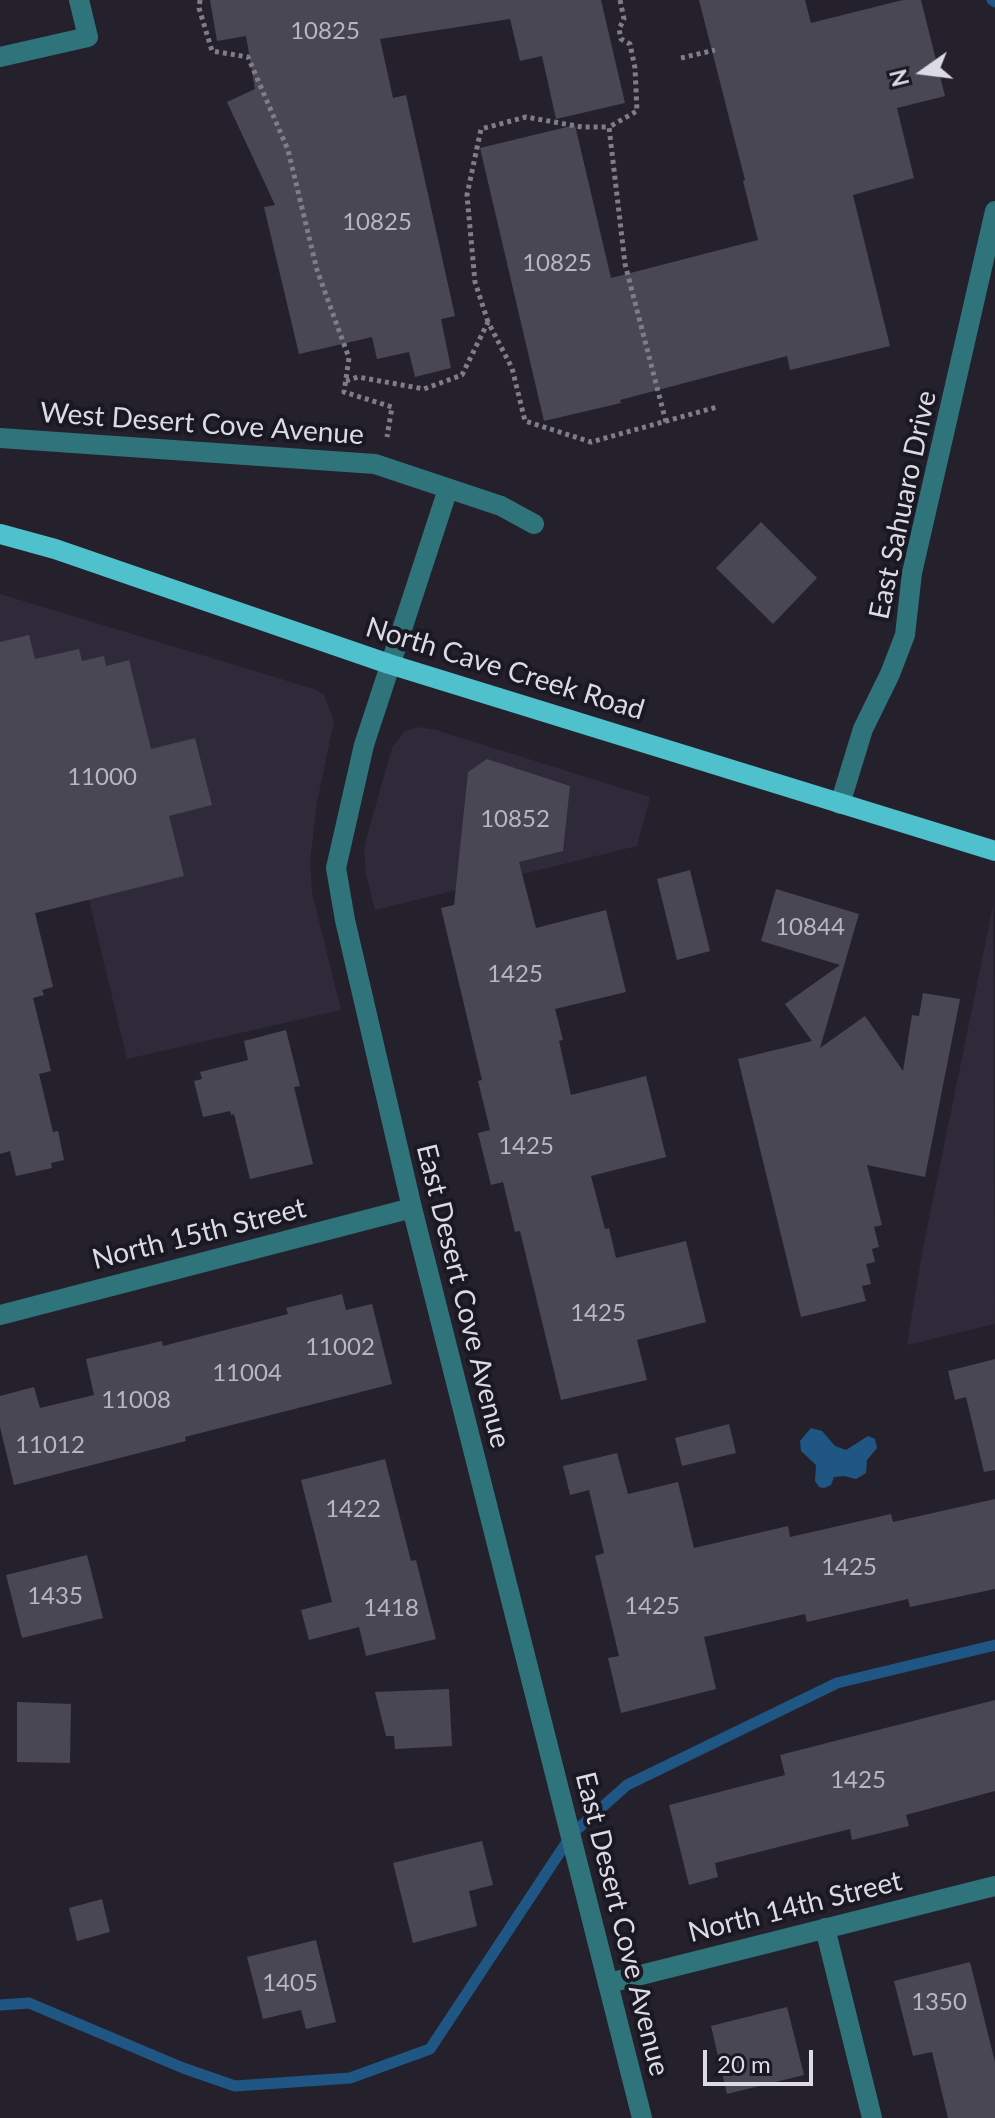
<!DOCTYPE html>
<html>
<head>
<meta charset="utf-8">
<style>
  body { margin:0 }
  #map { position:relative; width:995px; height:2118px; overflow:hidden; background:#24212d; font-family:Lato,sans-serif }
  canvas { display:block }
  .north { position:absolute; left:883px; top:32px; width:80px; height:80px; -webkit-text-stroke:6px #1a1823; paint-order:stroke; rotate:256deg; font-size:22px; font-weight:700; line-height:32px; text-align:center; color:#dcdbe3 }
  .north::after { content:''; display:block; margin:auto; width:28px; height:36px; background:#dcdbe3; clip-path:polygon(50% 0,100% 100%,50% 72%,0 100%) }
  .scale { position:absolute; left:703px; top:2050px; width:110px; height:36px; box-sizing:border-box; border:4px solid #dcdbe3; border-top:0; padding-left:10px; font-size:24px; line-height:28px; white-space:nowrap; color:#dcdbe3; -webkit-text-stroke:6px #1a1823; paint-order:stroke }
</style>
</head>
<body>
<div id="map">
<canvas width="995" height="2118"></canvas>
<div class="north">N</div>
<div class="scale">20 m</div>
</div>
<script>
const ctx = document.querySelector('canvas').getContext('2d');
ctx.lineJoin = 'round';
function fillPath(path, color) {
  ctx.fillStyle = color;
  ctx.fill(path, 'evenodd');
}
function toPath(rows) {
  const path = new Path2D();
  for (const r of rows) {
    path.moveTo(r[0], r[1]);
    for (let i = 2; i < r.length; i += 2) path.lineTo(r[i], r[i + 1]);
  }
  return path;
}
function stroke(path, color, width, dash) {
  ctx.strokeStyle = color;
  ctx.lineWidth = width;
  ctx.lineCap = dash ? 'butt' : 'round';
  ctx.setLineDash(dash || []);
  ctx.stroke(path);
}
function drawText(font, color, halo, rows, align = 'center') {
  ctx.font = font + ' Lato,sans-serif';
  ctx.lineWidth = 8;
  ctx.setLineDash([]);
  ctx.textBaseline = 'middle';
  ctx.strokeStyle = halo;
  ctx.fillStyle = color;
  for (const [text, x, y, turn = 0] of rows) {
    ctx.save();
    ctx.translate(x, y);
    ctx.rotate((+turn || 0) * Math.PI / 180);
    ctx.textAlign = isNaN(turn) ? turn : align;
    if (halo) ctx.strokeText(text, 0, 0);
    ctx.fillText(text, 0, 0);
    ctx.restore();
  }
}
fillPath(toPath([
  [0,594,314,689,324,695,334,721,317,802,310,861,312,892,341,1010,127,1059,89,900,0,922],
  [417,727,436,730,650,797,637,846,375,910,366,874,364,850,367,836,392,748,404,732],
  [993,906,995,1324,907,1345,922,1253]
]), '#2e2a3a');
fillPath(toPath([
  [811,1428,822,1431,835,1446,846,1450,868,1436,875,1439,877,1448,867,1460,866,1473,856,1479,844,1476,834,1477,831,1485,824,1488,819,1487,815,1481,816,1465,801,1451,800,1441]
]), '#205683');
stroke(toPath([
  [992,0,995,2],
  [0,2005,29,2003,183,2068,235,2086,350,2078,430,2049,572,1834,627,1785,837,1683,995,1645]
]), '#205683', 11);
fillPath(toPath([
  [210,0,601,0,625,103,556,119,542,56,520,61,510,19,380,39,393,98,406,95,455,316,441,319,451,368,415,377,409,352,377,359,372,337,299,354,264,207,275,205,227,102,255,89,246,36,217,41],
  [699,0,805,0,811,23,903,0,921,0,945,96,897,108,914,178,853,195,890,346,790,370,787,356,620,400,621,403,544,421,480,148,575,125,611,278,758,240,743,181,745,180],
  [761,522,817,578,773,624,716,568],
  [29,635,35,659,79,649,82,661,104,656,106,666,129,660,151,749,195,738,212,805,169,816,184,876,35,913,53,987,42,990,44,995,33,998,51,1071,39,1074,53,1132,58,1131,64,1160,51,1163,52,1168,16,1176,10,1151,0,1154,0,642],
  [487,759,570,786,563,851,519,862,536,928,606,910,626,992,555,1009,563,1040,559,1041,571,1095,646,1076,666,1157,591,1176,605,1229,609,1228,616,1258,686,1241,706,1322,637,1340,647,1380,561,1400,520,1231,515,1232,503,1182,491,1185,478,1133,490,1130,478,1081,482,1080,441,908,454,905,468,772],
  [690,870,710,951,677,960,657,879],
  [776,889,859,914,820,1048,865,1016,903,1071,912,1015,919,1016,923,993,960,999,925,1177,867,1165,882,1225,874,1227,879,1247,872,1249,875,1262,866,1264,871,1284,862,1286,866,1301,801,1317,738,1059,812,1041,785,1004,840,965,761,941],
  [286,1030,300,1086,294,1087,313,1164,250,1179,234,1114,231,1115,230,1111,203,1117,194,1081,202,1079,200,1072,248,1060,244,1041],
  [342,1294,346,1310,372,1304,392,1384,185,1437,186,1441,14,1485,0,1427,0,1396,34,1387,40,1408,94,1395,86,1359,162,1341,163,1346,288,1314,286,1308],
  [995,1359,995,1470,984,1472,966,1397,955,1400,948,1371],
  [729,1424,736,1453,682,1466,675,1438],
  [617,1453,628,1494,678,1482,694,1548,788,1526,790,1537,891,1514,893,1522,995,1499,995,1589,910,1607,908,1599,807,1622,805,1614,704,1637,716,1689,621,1713,608,1658,619,1656,595,1556,604,1553,589,1490,570,1495,563,1466],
  [385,1459,411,1561,416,1560,436,1639,366,1656,359,1627,309,1640,301,1610,332,1602,301,1480],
  [87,1555,103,1618,22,1638,6,1575],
  [449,1689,452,1746,395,1749,394,1736,386,1736,375,1692],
  [995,1700,995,1791,906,1815,909,1826,852,1840,850,1829,715,1863,718,1877,689,1885,669,1805,785,1775,780,1755],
  [17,1702,71,1704,70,1763,17,1762],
  [482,1841,493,1885,469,1891,477,1926,413,1943,393,1863],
  [102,1899,110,1932,77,1941,69,1908],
  [316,1940,336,2022,306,2029,301,2010,263,2019,247,1957],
  [970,1962,995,2062,995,2118,948,2118,932,2052,913,2056,894,1981],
  [787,2007,804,2075,727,2094,711,2026]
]), '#494754');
stroke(toPath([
  [200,0,199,8,212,51,248,57,288,150,317,270,349,358,344,392,392,407,387,437],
  [620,0,624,19,619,29,621,39,630,44,635,68,637,111,609,127,625,264,666,422],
  [681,58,715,50],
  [488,322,475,282,467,195,481,129,526,117,582,127,609,127],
  [346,381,358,377,424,389,462,375,488,322,512,368,525,421,591,442,717,407]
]), '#7f7d87', 5, [4, 4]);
stroke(toPath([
  [0,57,88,37,79,0],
  [0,438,375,464,501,506,534,524],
  [448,489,364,745,336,868,345,920,412,1208,642,2118],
  [840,804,863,729,890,674,905,635,912,573,995,211],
  [0,1315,412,1208],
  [825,1928,872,2118],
  [609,1983,995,1886]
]), '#30747b', 20);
stroke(toPath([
  [0,534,55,549,389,664,995,851]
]), '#4ec1cd', 20);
drawText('24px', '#b7b6bf', null, [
  ["10825",325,31],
  ["10825",377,222],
  ["10825",557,263],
  ["11000",102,777],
  ["10852",515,819],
  ["10844",810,927],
  ["1425",515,974],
  ["1425",526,1146],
  ["1425",598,1313],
  ["11002",340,1347],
  ["11004",247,1373],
  ["11008",136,1400],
  ["11012",50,1445],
  ["1422",353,1509],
  ["1425",849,1567],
  ["1435",55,1596],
  ["1425",652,1606],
  ["1418",391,1608],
  ["1425",858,1780],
  ["1405",290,1983],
  ["1350",939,2002]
]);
drawText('28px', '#dcdbe3', '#1a1823', [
  ["West Desert Cove Avenue",202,424,4],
  ["East Sahuaro Drive",903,505,-78],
  ["North Cave Creek Road",505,669,17],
  ["North 15th Street",199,1234,-14],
  ["East Desert Cove Avenue",463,1296,76],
  ["North 14th Street",795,1907,-14],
  ["East Desert Cove Avenue",622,1924,76]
]);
</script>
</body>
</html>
